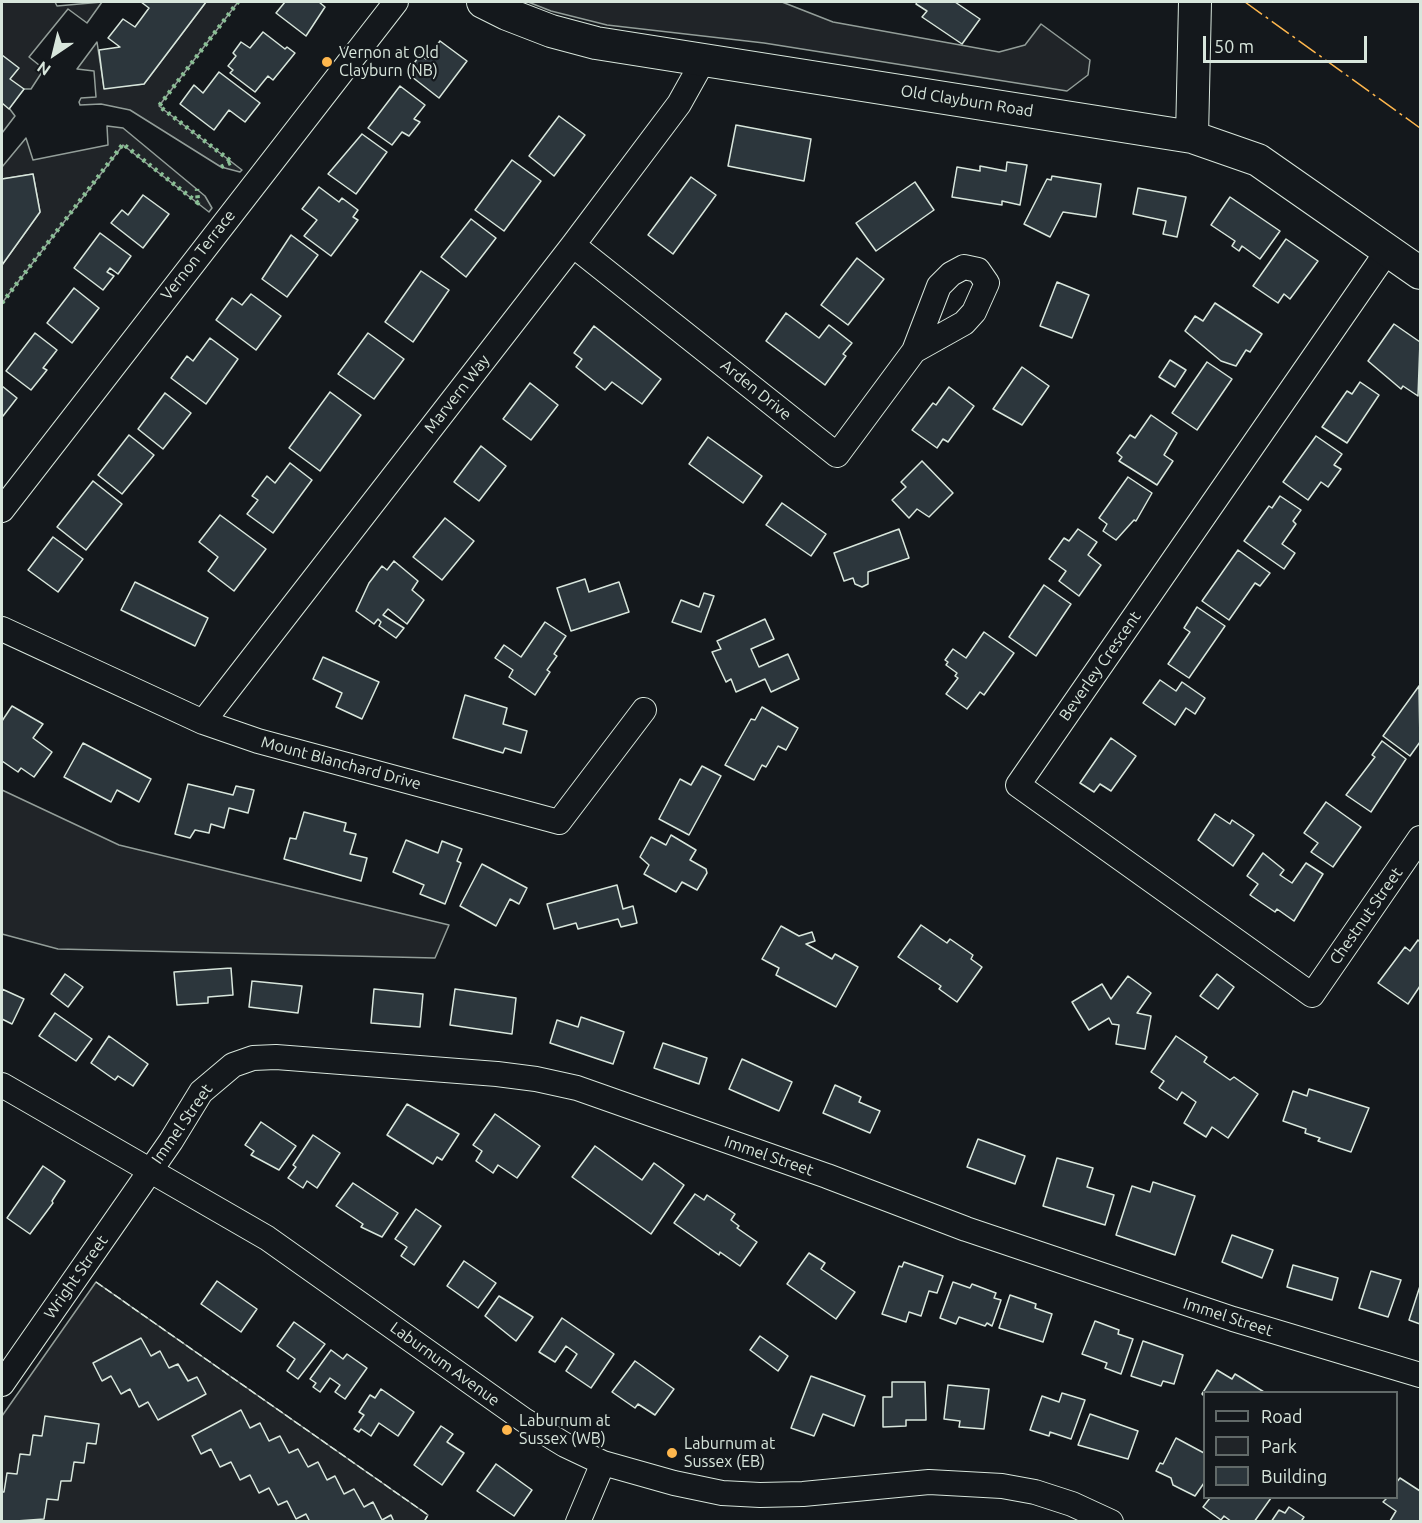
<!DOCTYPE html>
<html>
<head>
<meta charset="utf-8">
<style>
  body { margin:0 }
  #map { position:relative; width:1422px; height:1523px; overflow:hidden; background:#14181c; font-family:Ubuntu,sans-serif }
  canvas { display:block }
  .frame { position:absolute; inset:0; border:3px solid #d8e6dc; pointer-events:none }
  .legend { position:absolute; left:1203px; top:1391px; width:195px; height:108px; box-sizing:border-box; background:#14181c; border:2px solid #626a69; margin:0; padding:8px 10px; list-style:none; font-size:18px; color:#d8e6dc }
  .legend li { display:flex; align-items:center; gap:12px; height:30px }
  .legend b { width:30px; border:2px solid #626a69 }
  .north { position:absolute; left:24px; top:24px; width:60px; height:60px; -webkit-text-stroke:4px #14181c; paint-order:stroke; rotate:215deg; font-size:16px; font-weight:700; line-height:24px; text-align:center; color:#d8e6dc }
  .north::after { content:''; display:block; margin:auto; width:21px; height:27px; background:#d8e6dc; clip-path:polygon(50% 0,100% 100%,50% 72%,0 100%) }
  .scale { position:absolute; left:1203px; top:36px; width:164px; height:27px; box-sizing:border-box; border:3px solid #d8e6dc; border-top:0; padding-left:8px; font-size:18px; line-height:21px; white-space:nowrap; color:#d8e6dc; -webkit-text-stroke:4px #14181c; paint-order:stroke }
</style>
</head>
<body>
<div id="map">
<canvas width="1422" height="1523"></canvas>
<div class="frame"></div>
<ul class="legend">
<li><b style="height:8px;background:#14181c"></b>Road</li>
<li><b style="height:16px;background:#202428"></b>Park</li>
<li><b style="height:16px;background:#2c363c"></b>Building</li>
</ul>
<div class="north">N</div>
<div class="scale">50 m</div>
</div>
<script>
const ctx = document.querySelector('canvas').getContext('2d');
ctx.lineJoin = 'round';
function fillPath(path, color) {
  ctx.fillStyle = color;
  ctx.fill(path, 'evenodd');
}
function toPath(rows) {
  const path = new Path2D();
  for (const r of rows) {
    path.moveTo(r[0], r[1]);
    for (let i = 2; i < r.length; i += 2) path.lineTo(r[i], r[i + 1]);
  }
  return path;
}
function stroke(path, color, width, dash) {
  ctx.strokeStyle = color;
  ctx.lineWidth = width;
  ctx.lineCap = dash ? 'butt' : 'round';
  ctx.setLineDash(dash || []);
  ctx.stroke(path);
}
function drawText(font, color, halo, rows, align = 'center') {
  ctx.font = font + ' Ubuntu,sans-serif';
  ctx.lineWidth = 4.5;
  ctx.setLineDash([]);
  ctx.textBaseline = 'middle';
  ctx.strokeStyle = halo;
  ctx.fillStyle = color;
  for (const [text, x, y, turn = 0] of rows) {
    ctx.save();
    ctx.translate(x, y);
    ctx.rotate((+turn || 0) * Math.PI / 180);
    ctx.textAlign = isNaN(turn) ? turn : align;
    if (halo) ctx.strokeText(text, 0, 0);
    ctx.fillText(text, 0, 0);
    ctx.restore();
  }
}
const green = toPath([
  [2,2,55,2,57,6,102,2,87,23,68,9,29,57,44,69,31,89,24,89,9,108,15,116,2,133,2,2],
  [206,2,238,2,159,106,242,170,240,172,221,167,130,110,101,104,80,105,79,102,81,98,96,97,94,71,77,69,97,42,104,88,144,84,206,2],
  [528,2,782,2,833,22,999,52,1025,45,1041,24,1090,60,1088,75,1067,91,764,43,607,25,551,11,528,2],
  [107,126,123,128,205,196,212,208,209,212,123,145,2,303,2,265,40,212,33,174,2,179,2,167,26,138,33,160,108,145,107,126],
  [2,790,119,845,449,925,435,958,58,949,2,934,2,790],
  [96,1282,428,1515,424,1522,2,1522,2,1416,96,1282]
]);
fillPath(green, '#202428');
stroke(green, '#939e99', 1.5);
const building = toPath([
  [141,2,206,2,144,84,104,89,99,50,120,47,108,38,123,19,135,27,149,8,141,2],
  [285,2,319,2,325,7,306,36,276,13,285,2],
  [917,2,955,2,980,19,962,44,922,17,927,11,916,4,917,2],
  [263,32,285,49,287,47,295,53,273,80,268,76,255,92,230,73,233,70,228,66,236,56,233,53,241,42,250,48,263,32],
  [440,41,467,61,439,98,407,73,420,55,426,59,440,41],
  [2,55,19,68,10,79,24,89,9,109,2,103,2,55],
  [219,72,260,103,245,122,229,110,214,130,180,104,194,85,203,93,219,72],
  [400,86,425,105,414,119,420,122,409,136,402,132,392,145,368,128,400,86],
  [559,116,585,135,554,176,529,156,559,116],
  [736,125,811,139,804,181,728,166,736,125],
  [362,134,387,152,356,194,328,174,362,134],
  [512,160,541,181,504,231,475,210,512,160],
  [1007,162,1027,165,1020,205,1002,201,1002,205,952,197,957,167,980,171,980,166,1006,171,1007,162],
  [33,174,40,212,2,265,2,179,33,174],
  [1052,176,1101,184,1096,217,1063,212,1050,237,1024,224,1047,179,1051,180,1052,176],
  [691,177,716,195,673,254,648,235,691,177],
  [915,182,934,210,876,251,856,223,915,182],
  [319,187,339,202,342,198,358,210,353,217,358,220,331,256,304,236,317,220,302,209,319,187],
  [1138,188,1186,197,1177,237,1163,234,1166,221,1133,214,1138,188],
  [143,195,169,214,143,248,111,223,122,210,128,215,143,195],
  [1230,197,1280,231,1260,259,1242,246,1239,251,1232,246,1235,241,1211,225,1230,197],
  [471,219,496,238,466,277,441,257,471,219],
  [100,233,131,256,118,274,110,268,107,272,114,276,103,290,74,268,100,233],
  [291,235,318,255,287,297,262,279,291,235],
  [1286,239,1318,261,1290,299,1284,294,1278,303,1253,286,1286,239],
  [857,258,884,279,848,325,821,305,857,258],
  [421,271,449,290,413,342,385,322,421,271],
  [1057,282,1089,295,1072,338,1040,326,1057,282],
  [74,288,99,308,72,343,47,323,74,288],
  [251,294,281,316,256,350,216,320,232,298,242,305,251,294],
  [1215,303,1262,334,1250,352,1246,350,1236,366,1221,361,1185,331,1195,316,1203,321,1215,303],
  [786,313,819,338,829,325,852,343,843,354,846,356,825,385,766,341,786,313],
  [1394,324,1420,342,1418,396,1403,386,1401,389,1368,361,1394,324],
  [594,326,661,379,642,404,612,382,605,390,576,367,582,359,574,353,594,326],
  [35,333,57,350,43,368,47,370,31,390,6,371,35,333],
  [368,333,404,359,374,399,338,374,368,333],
  [210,338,238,359,206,404,171,378,187,356,193,361,210,338],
  [1170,360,1186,370,1175,387,1159,377,1170,360],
  [1207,362,1232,379,1197,430,1172,413,1207,362],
  [1022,367,1049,386,1022,425,993,409,1022,367],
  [1360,382,1379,395,1347,443,1322,427,1347,391,1352,394,1360,382],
  [530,383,558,405,531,440,503,419,530,383],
  [2,386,17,398,3,416,2,415,2,386],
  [949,387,974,406,948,442,943,439,937,448,912,430,933,403,936,405,949,387],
  [330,392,361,415,320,471,289,448,330,392],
  [165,393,191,413,163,449,138,429,165,393],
  [1151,415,1177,433,1164,455,1173,461,1157,485,1119,461,1122,457,1117,453,1130,435,1135,438,1151,415],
  [129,435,154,455,122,494,98,475,129,435],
  [1316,436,1342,454,1334,465,1341,469,1328,487,1321,482,1308,500,1283,482,1316,436],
  [708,437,762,476,743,503,689,464,708,437],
  [481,446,506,466,479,501,454,482,481,446],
  [922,461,953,493,929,517,917,509,909,518,892,500,906,487,901,482,922,461],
  [290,463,312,480,273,533,247,514,258,500,252,496,267,476,275,483,290,463],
  [1128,477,1152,493,1136,521,1134,520,1116,540,1103,531,1107,524,1099,518,1128,477],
  [93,481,122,504,86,550,57,527,93,481],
  [1280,496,1301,510,1293,521,1296,524,1282,544,1295,553,1284,569,1244,541,1269,506,1272,508,1280,496],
  [782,503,826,534,811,556,766,525,782,503],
  [220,515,266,549,234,591,208,571,218,557,199,542,220,515],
  [445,518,474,541,442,580,413,557,445,518],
  [899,529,909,558,868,572,868,584,862,587,855,584,853,578,844,581,834,553,899,529],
  [1078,529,1097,542,1088,555,1101,565,1079,596,1059,581,1066,571,1049,559,1064,538,1069,541,1078,529],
  [53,537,83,559,58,592,28,570,53,537],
  [1238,550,1270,573,1260,586,1255,583,1229,620,1202,601,1238,550],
  [394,561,418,581,412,590,424,600,407,624,388,609,383,615,404,628,396,638,379,626,381,622,378,619,374,624,356,611,369,583,382,566,387,570,394,561],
  [585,579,589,592,619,582,629,612,571,631,557,588,585,579],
  [135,582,208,618,195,646,121,610,135,582],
  [1044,585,1071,604,1036,656,1009,637,1044,585],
  [704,593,714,596,701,632,672,622,681,600,699,607,704,593],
  [1197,607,1225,626,1189,678,1168,664,1190,632,1184,628,1197,607],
  [765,619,774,639,751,649,759,667,788,654,799,679,771,692,765,679,736,692,731,679,726,682,712,652,721,649,717,641,765,619],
  [545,622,566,636,554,654,557,656,547,670,550,672,535,695,509,677,513,670,495,658,504,645,521,657,545,622],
  [984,632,1014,653,984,695,980,692,967,709,946,694,958,678,955,676,957,673,946,665,948,662,945,660,953,649,966,658,984,632],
  [323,657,379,682,362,719,336,707,342,693,313,679,323,657],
  [1160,680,1176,691,1182,682,1205,698,1195,714,1186,708,1175,725,1143,703,1160,680],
  [1419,686,1420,742,1410,756,1383,736,1419,686],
  [465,695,507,708,503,724,527,731,521,753,505,748,503,753,453,738,465,695],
  [12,706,43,724,33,738,52,752,34,777,21,768,18,772,2,761,2,721,12,706],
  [762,707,798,728,786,750,778,746,766,767,762,765,754,780,725,765,751,719,755,720,762,707],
  [1111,738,1136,756,1111,791,1100,784,1094,792,1080,783,1111,738],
  [1382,741,1406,759,1371,812,1346,795,1375,757,1372,755,1382,741],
  [83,743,151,779,139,802,117,790,111,802,64,777,83,743],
  [702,766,721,776,689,835,659,819,680,779,691,785,702,766],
  [188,784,233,795,236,786,254,790,248,813,229,808,224,828,211,824,209,833,195,830,190,838,175,834,188,784],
  [1326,802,1361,827,1333,867,1311,852,1318,843,1304,833,1326,802],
  [304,812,346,823,344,831,356,834,350,854,367,858,361,881,284,859,290,838,296,839,304,812],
  [1215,814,1230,824,1232,820,1254,835,1233,866,1198,840,1215,814],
  [671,835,696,850,690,860,706,869,707,873,697,890,682,882,676,892,644,874,649,865,640,857,651,837,666,845,671,835],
  [406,840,438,853,442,841,462,849,457,861,461,863,445,904,420,894,424,885,393,872,406,840],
  [1263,853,1284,870,1280,875,1292,883,1306,863,1323,874,1294,921,1277,909,1275,912,1250,895,1258,884,1247,876,1263,853],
  [482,864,527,888,519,904,510,899,496,926,460,906,482,864],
  [617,885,623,909,633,906,637,923,621,927,618,919,578,929,576,923,554,929,547,904,617,885],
  [921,925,947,943,950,939,973,955,971,959,982,967,957,1002,939,989,941,986,898,957,921,925],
  [781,926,799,936,812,932,815,941,806,944,832,959,835,954,858,967,836,1007,776,975,779,968,762,959,781,926],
  [1418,940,1420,942,1420,986,1408,1004,1378,983,1405,947,1410,951,1418,940],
  [231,968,233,995,208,997,208,1003,177,1005,174,972,231,968],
  [65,974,83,987,68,1007,51,994,65,974],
  [1217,974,1234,987,1218,1009,1200,996,1217,974],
  [1128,976,1151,993,1137,1013,1151,1016,1145,1049,1116,1044,1119,1025,1112,1024,1109,1018,1089,1030,1072,1002,1102,984,1111,999,1128,976],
  [252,981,302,986,298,1013,249,1007,252,981],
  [2,989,24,999,12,1024,2,1019,2,989],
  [374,989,423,994,420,1027,371,1023,374,989],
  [455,989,516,998,512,1034,450,1025,455,989],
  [55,1013,92,1039,76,1061,39,1036,55,1013],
  [581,1017,624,1032,613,1064,550,1043,557,1020,578,1027,581,1017],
  [109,1036,148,1064,133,1086,118,1076,115,1080,91,1063,109,1036],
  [1176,1036,1207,1057,1204,1062,1230,1080,1234,1077,1258,1094,1228,1138,1212,1127,1206,1137,1184,1123,1196,1102,1182,1092,1177,1100,1159,1088,1164,1081,1151,1072,1176,1036],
  [663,1043,707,1058,699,1084,654,1068,663,1043],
  [742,1059,792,1082,779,1111,729,1089,742,1059],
  [835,1085,861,1097,859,1102,880,1111,870,1133,823,1113,835,1085],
  [1309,1089,1369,1108,1351,1152,1318,1141,1320,1138,1305,1133,1306,1129,1283,1121,1293,1091,1307,1096,1309,1089],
  [407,1104,459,1134,442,1160,437,1157,433,1164,387,1135,407,1104],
  [495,1114,540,1146,517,1178,498,1165,493,1173,476,1161,482,1151,473,1145,495,1114],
  [261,1122,296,1146,279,1170,251,1155,254,1151,245,1145,261,1122],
  [313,1135,340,1153,317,1188,307,1181,303,1188,288,1178,296,1167,293,1165,313,1135],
  [978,1139,1025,1156,1015,1184,967,1167,978,1139],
  [595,1146,642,1180,654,1163,684,1185,651,1234,572,1177,595,1146],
  [1057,1158,1093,1168,1087,1187,1114,1195,1105,1225,1043,1206,1057,1158],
  [43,1166,65,1181,52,1201,53,1203,30,1234,7,1218,43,1166],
  [1153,1182,1195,1196,1175,1255,1116,1235,1132,1186,1150,1192,1153,1182],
  [353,1183,398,1213,382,1237,361,1227,363,1224,336,1206,353,1183],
  [695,1194,704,1200,707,1195,735,1214,731,1220,739,1226,737,1228,757,1242,740,1266,720,1252,719,1255,674,1223,695,1194],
  [416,1209,441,1226,414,1265,401,1256,407,1247,395,1239,416,1209],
  [1232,1235,1273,1250,1262,1278,1222,1262,1232,1235],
  [809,1253,825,1263,821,1269,855,1292,836,1319,787,1284,809,1253],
  [464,1261,496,1283,478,1308,447,1286,464,1261],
  [904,1262,943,1276,937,1293,929,1291,921,1316,909,1312,906,1322,882,1314,899,1266,902,1267,904,1262],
  [1293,1265,1338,1278,1332,1300,1287,1287,1293,1265],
  [1371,1271,1401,1280,1388,1317,1359,1308,1371,1271],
  [217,1281,257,1309,241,1332,201,1304,217,1281],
  [953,1282,970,1288,972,1284,996,1293,994,1298,1001,1300,992,1326,987,1323,985,1326,959,1317,956,1324,940,1318,953,1282],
  [1420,1286,1420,1324,1409,1320,1420,1286],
  [1010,1295,1036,1304,1035,1308,1052,1314,1043,1342,999,1328,1010,1295],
  [499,1296,533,1317,516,1341,485,1316,499,1296],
  [562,1318,614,1354,591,1388,566,1371,577,1354,566,1346,555,1362,539,1352,562,1318],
  [1095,1321,1119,1330,1118,1334,1133,1339,1121,1374,1105,1368,1107,1363,1082,1354,1095,1321],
  [294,1322,325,1344,298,1379,287,1371,295,1359,277,1346,294,1322],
  [760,1336,788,1356,778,1371,750,1350,760,1336],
  [141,1338,151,1356,160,1351,169,1368,178,1364,188,1381,197,1377,206,1394,158,1420,148,1402,139,1407,130,1389,121,1394,111,1376,102,1381,93,1363,141,1338],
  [1143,1341,1183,1355,1174,1384,1163,1381,1161,1386,1131,1376,1143,1341],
  [331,1350,343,1359,347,1354,367,1368,345,1399,335,1392,340,1385,330,1378,320,1392,313,1387,316,1383,310,1379,331,1350],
  [635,1361,674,1389,655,1415,638,1404,635,1408,612,1392,635,1361],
  [1217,1370,1232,1379,1235,1374,1264,1392,1204,1392,1204,1396,1202,1394,1217,1370],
  [811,1376,865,1396,854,1426,823,1414,814,1436,791,1428,811,1376],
  [892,1382,925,1382,926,1420,906,1420,906,1426,883,1427,883,1397,892,1397,892,1382],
  [948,1385,989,1389,984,1429,959,1427,960,1421,944,1419,948,1385],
  [381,1389,414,1412,398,1436,379,1423,371,1436,361,1429,359,1432,354,1429,364,1415,359,1412,370,1395,375,1398,381,1389],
  [1062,1393,1085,1400,1071,1439,1050,1432,1049,1436,1030,1430,1042,1396,1059,1402,1062,1393],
  [241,1410,250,1428,260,1423,269,1441,280,1436,289,1453,298,1449,308,1467,318,1462,327,1480,335,1476,344,1494,354,1489,364,1507,373,1502,382,1520,391,1515,394,1522,310,1522,306,1514,296,1519,287,1501,278,1505,269,1488,259,1493,250,1475,240,1480,231,1462,220,1467,211,1449,201,1454,192,1436,241,1410],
  [1090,1414,1138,1431,1128,1459,1078,1445,1090,1414],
  [45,1416,99,1424,96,1444,87,1443,84,1463,74,1462,71,1481,61,1481,58,1500,47,1499,44,1519,2,1522,2,1492,4,1492,7,1473,17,1474,20,1454,30,1455,33,1435,42,1436,45,1416],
  [441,1426,453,1434,447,1442,464,1453,442,1485,414,1465,441,1426],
  [1176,1438,1204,1453,1204,1483,1195,1496,1173,1485,1171,1478,1156,1471,1160,1463,1163,1464,1176,1438],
  [496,1464,532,1490,514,1516,477,1491,496,1464],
  [1400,1478,1420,1491,1420,1522,1390,1521,1396,1511,1383,1502,1387,1498,1396,1498,1396,1483,1400,1478],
  [1210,1498,1271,1498,1254,1522,1232,1522,1224,1516,1221,1520,1203,1507,1210,1498],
  [1289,1507,1304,1517,1302,1520,1304,1522,1271,1522,1279,1510,1285,1513,1289,1507]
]);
fillPath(building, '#2c363c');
stroke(building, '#d8e6dc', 1.5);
const minor = toPath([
  [573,245,837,455,914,351,939,286,951,274,964,267,978,270,987,283,974,312,964,323,914,351],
  [1388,250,1018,785,1312,995,1420,838],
  [2,510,396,2],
  [2,629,203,722,258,741,559,822,644,710],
  [203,722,573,245,679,104,703,61],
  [2,1085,267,1238,524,1420,565,1445,603,1463,674,1483,722,1493,760,1495,803,1494,929,1482,1002,1486,1035,1492,1072,1504,1111,1522],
  [2,1384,171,1141,201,1092,233,1065,253,1058,276,1057,497,1074,536,1079,577,1088,827,1176,966,1229,1233,1319,1420,1375],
  [578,1522,603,1463]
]);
const major = toPath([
  [483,2,507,14,551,31,596,43,1192,137,1258,160,1420,273],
  [1192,137,1195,2]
]);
stroke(minor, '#d8e6dc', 26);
stroke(major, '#d8e6dc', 34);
stroke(minor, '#14181c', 24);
stroke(major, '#14181c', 32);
stroke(toPath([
  [221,167,232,162,159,106,238,2],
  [2,303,123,144,198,203,197,189]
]), '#8ac095', 4.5, [3, 4.5]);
stroke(toPath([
  [96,1282,428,1515,424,1522]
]), '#d8e6dc', 1.5, [8, 3]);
stroke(toPath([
  [1245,2,1420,128]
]), '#ffb74d', 1.5, [21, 4.5, 3, 4.5]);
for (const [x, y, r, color] of [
  [327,62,6,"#ffb74d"],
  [507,1430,6,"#ffb74d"],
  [672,1453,6,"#ffb74d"]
]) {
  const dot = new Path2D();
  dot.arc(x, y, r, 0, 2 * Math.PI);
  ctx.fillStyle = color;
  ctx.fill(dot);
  stroke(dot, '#14181c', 2);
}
drawText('16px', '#d8e6dc', '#14181c', [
  ["Vernon at Old",339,53],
  ["Clayburn (NB)",339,71],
  ["Laburnum at",519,1421],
  ["Sussex (WB)",519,1439],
  ["Laburnum at",684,1444],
  ["Sussex (EB)",684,1462]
], 'left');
drawText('16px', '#d8e6dc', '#14181c', [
  ["Old Clayburn Road",967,101,9],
  ["Vernon Terrace",198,255,-52],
  ["Arden Drive",756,390,39],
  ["Marvern Way",457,394,-52],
  ["Beverley Crescent",1100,666,-55],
  ["Mount Blanchard Drive",341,763,15],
  ["Chestnut Street",1366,916,-55],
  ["Immel Street",182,1124,-55],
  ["Immel Street",769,1156,19],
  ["Wright Street",76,1277,-55],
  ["Immel Street",1228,1317,18],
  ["Laburnum Avenue",445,1364,36]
]);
</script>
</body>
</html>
